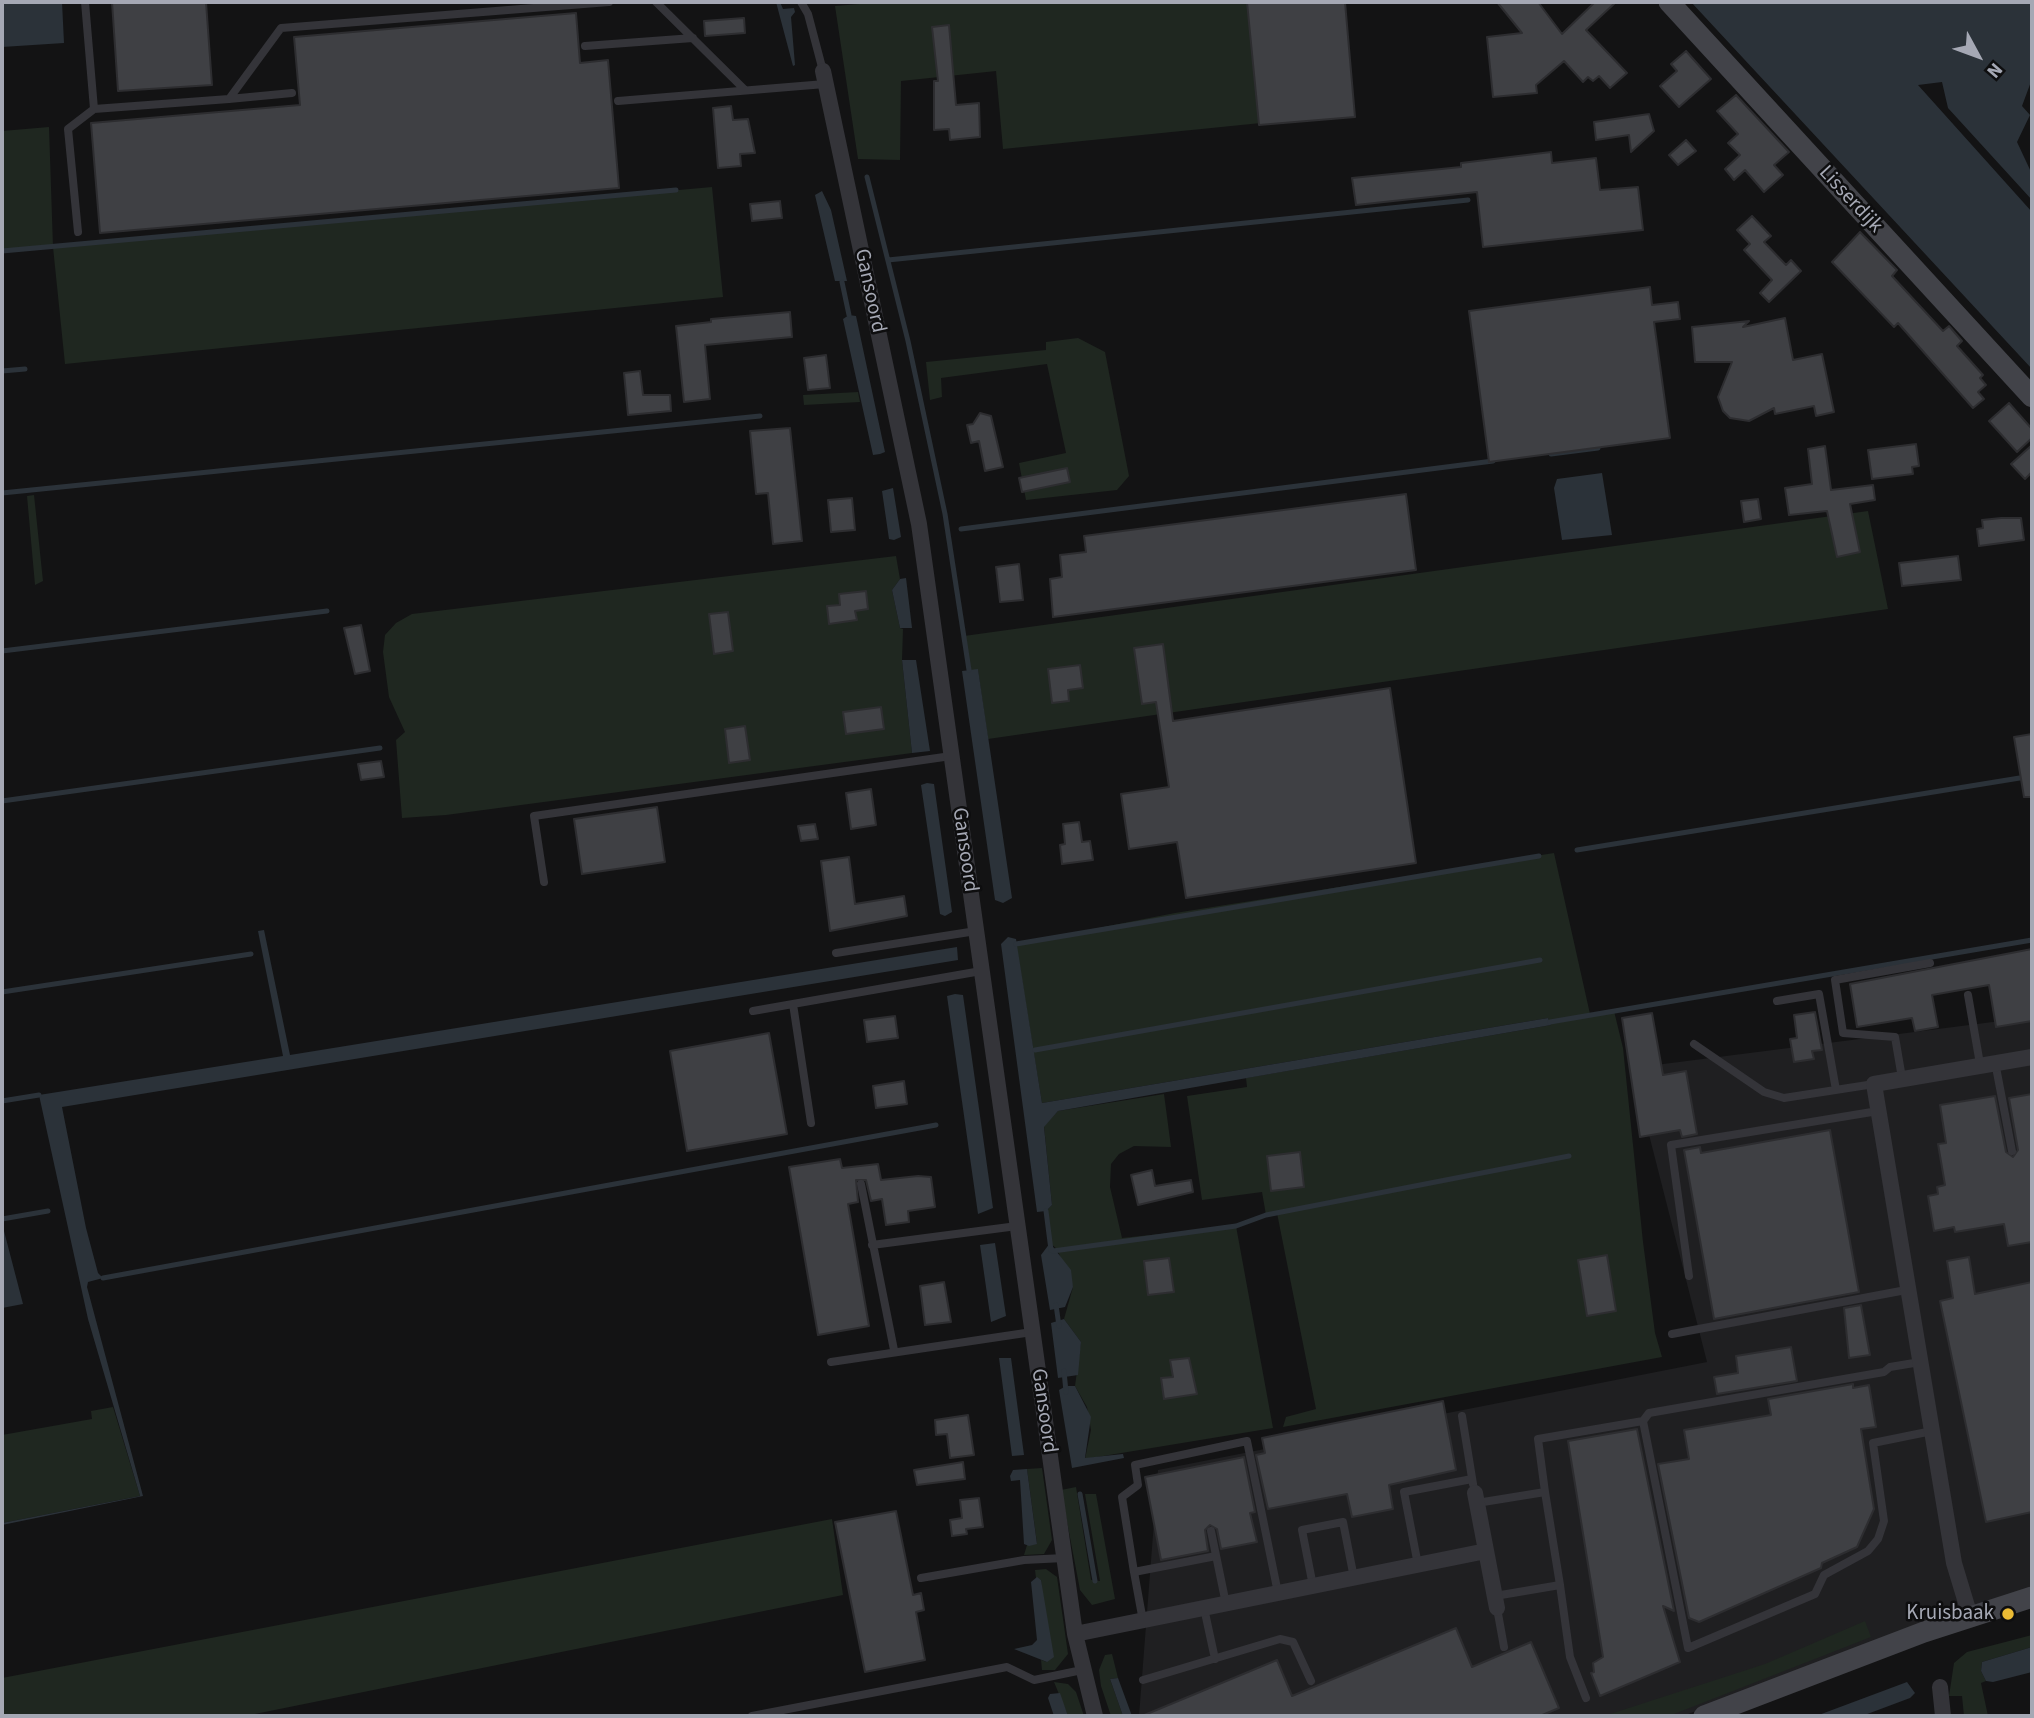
<!DOCTYPE html>
<html>
<head>
<meta charset="utf-8">
<style>
  body { margin:0 }
  #map { position:relative; width:2034px; height:1718px; overflow:hidden; background:#131314; font-family:"Source Sans 3",sans-serif }
  canvas { display:block }
  .frame { position:absolute; inset:0; border:4px solid #a5a8b4; pointer-events:none }
  .north { position:absolute; left:1943px; top:21px; width:70px; height:70px; -webkit-text-stroke:5px #0e0e0f; paint-order:stroke; rotate:131deg; font-size:19px; font-weight:700; line-height:28px; text-align:center; color:#a5a8b4 }
  .north::after { content:''; display:block; margin:auto; width:24px; height:32px; background:#a5a8b4; clip-path:polygon(50% 0,100% 100%,50% 72%,0 100%) }
</style>
</head>
<body>
<div id="map">
<canvas width="2034" height="1718"></canvas>
<div class="frame"></div>
<div class="north">N</div>
</div>
<script>
const ctx = document.querySelector('canvas').getContext('2d');
ctx.lineJoin = 'round';
function fillPath(path, color) {
  ctx.fillStyle = color;
  ctx.fill(path, 'evenodd');
}
function toPath(rows) {
  const path = new Path2D();
  for (const r of rows) {
    path.moveTo(r[0], r[1]);
    for (let i = 2; i < r.length; i += 2) path.lineTo(r[i], r[i + 1]);
  }
  return path;
}
function stroke(path, color, width, dash) {
  ctx.strokeStyle = color;
  ctx.lineWidth = width;
  ctx.lineCap = dash ? 'butt' : 'round';
  ctx.setLineDash(dash || []);
  ctx.stroke(path);
}
function drawText(font, color, halo, rows, align = 'center') {
  ctx.font = font + ' "Source Sans 3",sans-serif';
  ctx.lineWidth = 5;
  ctx.setLineDash([]);
  ctx.textBaseline = 'middle';
  ctx.strokeStyle = halo;
  ctx.fillStyle = color;
  for (const [text, x, y, turn = 0] of rows) {
    ctx.save();
    ctx.translate(x, y);
    ctx.rotate((+turn || 0) * Math.PI / 180);
    ctx.textAlign = isNaN(turn) ? turn : align;
    if (halo) ctx.strokeText(text, 0, 0);
    ctx.fillText(text, 0, 0);
    ctx.restore();
  }
}
fillPath(toPath([
  [2032,1017,2032,1595,1909,1629,1683,1716,1139,1716,1158,1470,1707,1362,1632,1068]
]), '#1f1f21');
fillPath(toPath([
  [883,2,1252,2,1261,123,1003,149,996,71,901,81,900,160,858,159,835,6],
  [49,127,53,247,712,187,723,297,65,364,53,247,2,251,2,131],
  [1078,338,1105,352,1129,476,1117,490,1026,500,1019,463,1066,453,1047,364,941,378,942,397,930,400,926,362,1046,350,1046,342],
  [858,392,860,402,804,405,803,395],
  [34,495,43,581,35,585,27,496],
  [1868,511,1888,609,988,739,978,670,969,670,964,636],
  [896,556,900,579,892,590,900,628,903,629,902,660,912,753,446,815,402,818,396,740,405,732,389,697,383,652,385,635,396,623,412,614],
  [1554,853,1590,1014,1614,1011,1623,1048,1643,1242,1655,1333,1662,1357,1283,1427,1286,1417,1316,1409,1277,1213,1266,1215,1262,1192,1202,1200,1187,1096,1247,1087,1246,1078,1551,1025,1548,1018,1042,1103,1016,944,1175,913],
  [1164,1094,1171,1147,1134,1146,1119,1154,1111,1164,1110,1187,1122,1238,1236,1226,1273,1428,1085,1459,1091,1430,1087,1407,1075,1386,1081,1342,1064,1319,1073,1287,1057,1249,1050,1243,1046,1211,1052,1205,1044,1126,1058,1111],
  [113,1407,140,1496,2,1523,2,1435,92,1419,91,1411],
  [1042,1468,1052,1540,1044,1554,1024,1555,1027,1545,1037,1543,1027,1469],
  [1076,1487,1091,1580,1100,1581,1085,1494,1096,1494,1115,1599,1092,1605,1080,1590,1061,1490],
  [832,1519,843,1595,245,1716,2,1716,2,1678],
  [1046,1569,1057,1577,1068,1654,1055,1670,1042,1670,1041,1660,1047,1662,1041,1580,1036,1578,1035,1570],
  [1865,1621,1871,1637,1669,1716,1604,1716,1765,1664],
  [2032,1635,2032,1647,1982,1662,1981,1671,1986,1681,1981,1683,1988,1716,1964,1716,1962,1696,1949,1696,1954,1663,1967,1652],
  [1112,1654,1118,1678,1110,1679,1123,1716,1111,1716,1101,1686,1099,1670,1105,1655],
  [1054,1682,1068,1684,1076,1692,1084,1716,1068,1716]
]), '#1f2720');
fillPath(toPath([
  [2,2,62,2,64,43,2,47],
  [776,2,780,2,783,9,794,8,795,12,791,17,795,65,793,66],
  [1691,2,2032,2,2032,79,2022,106,2030,115,2017,142,2032,174,2032,200,1948,108,1942,82,1918,85,2032,212,2032,369],
  [822,191,831,210,847,281,835,281,815,195],
  [849,315,856,316,885,452,880,454,873,455,843,319],
  [1602,473,1612,535,1562,540,1554,488,1557,479],
  [893,488,901,537,894,540,889,539,882,491],
  [906,578,912,628,900,628,892,590,900,579],
  [902,660,916,660,930,751,912,753],
  [978,669,1012,898,1003,903,995,900,962,671],
  [927,783,934,784,952,912,945,916,940,914,921,785],
  [264,930,290,1055,957,947,958,960,62,1107,86,1228,98,1273,103,1278,88,1282,87,1287,143,1496,2,1525,2,1523,140,1496,88,1319,39,1095,283,1056,258,931],
  [1008,937,1016,939,1042,1103,1548,1018,1551,1025,1058,1111,1044,1127,1052,1205,1046,1211,1037,1212,1001,944],
  [955,994,963,995,993,1208,978,1214,947,996],
  [4,1231,23,1304,2,1308,2,1232],
  [995,1243,1006,1316,991,1322,980,1245],
  [1050,1243,1071,1270,1073,1287,1065,1307,1050,1310,1041,1255],
  [1064,1319,1081,1342,1078,1375,1058,1378,1051,1323],
  [999,1358,1011,1358,1024,1455,1012,1456],
  [1066,1386,1075,1386,1091,1417,1085,1458,1123,1454,1124,1458,1072,1468,1059,1390],
  [1027,1469,1037,1544,1029,1546,1024,1544,1020,1480,1011,1481,1010,1476,1013,1470],
  [1037,1577,1041,1580,1054,1657,1047,1662,1014,1649,1032,1645,1037,1640,1031,1582],
  [2032,1647,2032,1672,1993,1682,1986,1681,1981,1671,1982,1662],
  [1118,1678,1132,1716,1123,1716,1110,1679],
  [1907,1682,1915,1693,1910,1698,1862,1716,1816,1716],
  [1060,1693,1068,1716,1054,1716,1048,1698,1050,1694]
]), '#2b3239');
stroke(toPath([
  [867,177,908,341,945,514,969,670],
  [2,251,676,190],
  [888,260,1468,200],
  [842,282,849,315],
  [2,371,25,369],
  [1551,454,1598,448],
  [2,493,760,416],
  [961,529,1493,461],
  [2,651,327,611],
  [2,801,380,748],
  [1577,850,2032,776],
  [1016,944,1539,856],
  [2,992,251,954],
  [1550,1022,2032,940],
  [1035,1050,1540,960],
  [2,1101,39,1095],
  [1046,1211,1051,1250],
  [2,1219,48,1211],
  [1053,1251,1236,1226,1266,1215,1569,1156],
  [103,1278,936,1125],
  [1056,1305,1059,1326],
  [1064,1371,1066,1392],
  [1080,1494,1095,1581]
]), '#2b3239', 5);
const building = toPath([
  [112,2,206,2,212,85,118,91,112,2],
  [1247,2,1345,2,1355,117,1259,125,1247,2],
  [1497,2,1538,2,1562,34,1595,2,1616,2,1586,30,1627,73,1610,88,1599,76,1593,81,1588,77,1583,82,1564,61,1536,85,1537,93,1493,97,1487,37,1522,33,1497,2],
  [576,13,580,63,608,60,619,188,100,233,91,123,300,105,294,37,576,13],
  [744,18,745,33,705,36,704,21,744,18],
  [949,25,956,105,979,103,980,137,950,140,949,129,934,130,934,81,938,81,932,27,949,25],
  [1686,51,1711,79,1679,107,1660,86,1677,71,1671,64,1686,51],
  [1736,95,1789,152,1774,165,1783,175,1764,192,1745,170,1734,180,1725,169,1740,155,1728,143,1738,134,1717,111,1736,95],
  [731,106,733,120,748,119,755,153,740,154,741,166,718,168,713,108,731,106],
  [1649,114,1654,131,1631,152,1629,135,1596,140,1594,122,1649,114],
  [1686,140,1696,151,1678,165,1669,155,1686,140],
  [1551,152,1552,163,1596,158,1600,190,1638,187,1643,230,1483,247,1477,192,1356,205,1352,178,1461,167,1461,163,1551,152],
  [780,201,782,218,752,221,750,204,780,201],
  [1752,216,1771,236,1764,242,1786,265,1791,260,1801,271,1769,302,1760,293,1772,280,1744,250,1750,244,1737,230,1752,216],
  [1860,232,1897,270,1892,276,1943,331,1949,326,1962,341,1957,346,1983,375,1980,378,1986,385,1978,392,1984,399,1973,408,1898,323,1894,327,1832,262,1860,232],
  [1650,287,1652,305,1678,302,1680,319,1654,322,1670,438,1489,462,1469,311,1650,287],
  [790,312,792,337,705,345,710,399,684,402,676,326,711,322,711,319,790,312],
  [1785,318,1793,360,1822,354,1834,412,1816,416,1814,406,1775,414,1774,408,1749,421,1730,418,1723,411,1718,397,1732,362,1695,362,1692,327,1749,321,1743,327,1785,318],
  [826,355,830,388,808,390,804,358,826,355],
  [640,371,643,395,670,395,671,411,628,415,624,373,640,371],
  [2009,403,2032,429,2032,438,2017,452,1989,421,2009,403],
  [980,413,991,416,1003,467,985,471,979,441,971,443,967,425,973,424,980,413],
  [790,428,802,541,773,544,768,493,756,494,750,431,790,428],
  [1916,444,1919,466,1912,467,1913,474,1872,479,1868,450,1916,444],
  [2032,445,2032,472,2025,479,2011,464,2032,445],
  [1825,446,1831,490,1873,485,1875,500,1850,504,1860,552,1837,557,1827,511,1789,515,1785,488,1812,484,1808,449,1825,446],
  [1067,468,1070,482,1022,492,1019,478,1067,468],
  [1406,494,1416,570,1053,617,1050,579,1062,577,1060,555,1086,552,1084,536,1406,494],
  [852,498,855,530,831,532,828,500,852,498],
  [1758,499,1761,519,1744,522,1741,501,1758,499],
  [2001,518,2021,518,2024,540,1979,546,1977,529,1983,528,1982,520,2001,518],
  [1958,556,1961,580,1902,586,1899,563,1958,556],
  [1019,564,1023,600,1000,602,996,567,1019,564],
  [866,591,868,609,855,611,857,620,829,624,827,606,840,605,839,594,866,591],
  [728,612,733,651,714,654,709,614,728,612],
  [361,625,370,671,355,674,344,628,361,625],
  [1163,644,1173,721,1390,688,1416,863,1186,898,1177,842,1129,849,1121,794,1169,787,1156,702,1142,704,1134,648,1163,644],
  [1080,665,1083,688,1068,690,1069,701,1052,703,1048,669,1080,665],
  [881,707,884,729,846,734,843,712,881,707],
  [745,726,750,760,729,763,725,729,745,726],
  [2032,734,2032,797,2024,797,2014,737,2032,734],
  [381,761,384,777,361,780,358,764,381,761],
  [871,789,876,825,851,829,846,793,871,789],
  [657,807,665,862,582,874,574,819,657,807],
  [1079,822,1082,842,1090,841,1093,860,1062,864,1060,845,1065,844,1063,824,1079,822],
  [815,824,818,839,801,841,798,826,815,824],
  [849,857,855,904,904,896,907,916,830,931,821,861,849,857],
  [2032,949,2032,1021,1996,1027,1989,985,1932,995,1938,1027,1915,1031,1912,1018,1857,1027,1850,984,2032,949],
  [1815,1012,1822,1050,1812,1051,1814,1059,1794,1062,1790,1039,1797,1038,1794,1015,1815,1012],
  [1652,1013,1663,1075,1686,1071,1697,1134,1682,1137,1680,1130,1640,1137,1622,1018,1652,1013],
  [895,1016,898,1038,867,1042,864,1020,895,1016],
  [769,1033,787,1134,687,1151,670,1051,769,1033],
  [904,1081,907,1104,876,1108,873,1086,904,1081],
  [2032,1094,2032,1242,2008,1246,2004,1224,1955,1232,1954,1227,1934,1231,1928,1196,1938,1194,1937,1187,1945,1185,1938,1144,1946,1143,1940,1105,1995,1096,2006,1152,2013,1157,2018,1150,2009,1098,2032,1094],
  [1830,1130,1859,1292,1714,1319,1684,1150,1700,1147,1701,1153,1830,1130],
  [1300,1152,1304,1187,1271,1191,1267,1156,1300,1152],
  [840,1159,842,1168,878,1164,881,1180,918,1176,931,1177,935,1207,908,1211,909,1222,886,1225,882,1199,871,1201,866,1180,856,1180,858,1202,848,1204,869,1326,818,1335,789,1167,840,1159],
  [1152,1170,1155,1186,1191,1180,1193,1192,1138,1205,1131,1175,1152,1170],
  [1607,1255,1616,1311,1587,1316,1578,1260,1607,1255],
  [1969,1257,1975,1294,2032,1282,2032,1512,1986,1522,1940,1301,1953,1298,1947,1261,1969,1257],
  [1169,1258,1174,1292,1148,1295,1144,1261,1169,1258],
  [944,1282,951,1322,925,1325,920,1286,944,1282],
  [1861,1305,1870,1355,1849,1358,1844,1308,1861,1305],
  [1791,1347,1797,1381,1717,1394,1714,1377,1738,1373,1736,1356,1791,1347],
  [1189,1358,1197,1394,1164,1399,1161,1378,1173,1377,1170,1360,1189,1358],
  [1853,1384,1853,1388,1869,1385,1876,1427,1861,1429,1874,1509,1857,1547,1822,1563,1821,1568,1699,1622,1689,1618,1658,1464,1689,1459,1684,1430,1771,1415,1768,1399,1853,1384],
  [1443,1401,1456,1470,1389,1485,1393,1509,1352,1517,1347,1494,1268,1509,1256,1455,1265,1453,1262,1438,1443,1401],
  [968,1415,974,1455,950,1458,947,1434,936,1435,935,1420,968,1415],
  [1637,1429,1674,1611,1663,1606,1680,1662,1600,1696,1591,1673,1594,1672,1593,1663,1603,1657,1568,1441,1637,1429],
  [1244,1457,1255,1512,1250,1513,1257,1542,1221,1549,1217,1529,1210,1525,1205,1530,1208,1551,1161,1560,1145,1477,1244,1457],
  [963,1462,965,1479,917,1485,914,1470,963,1462],
  [979,1498,983,1527,966,1529,967,1534,952,1536,950,1520,962,1518,960,1500,979,1498],
  [896,1511,913,1595,921,1593,924,1610,916,1612,925,1660,865,1672,835,1522,896,1511],
  [1456,1628,1472,1667,1531,1642,1559,1708,1540,1716,1142,1716,1277,1660,1292,1696,1456,1628]
]);
fillPath(building, '#3f4044');
stroke(building, '#2d2d30', 2);
stroke(toPath([
  [85,2,94,109,229,99,281,28,609,2],
  [656,2,745,90],
  [801,2,808,14,823,71],
  [585,46,693,38],
  [229,99,292,93],
  [618,101,825,84],
  [78,232,68,129,94,109],
  [544,882,534,816,951,756],
  [836,953,976,931],
  [1968,995,1980,1064],
  [1777,1001,1819,994,1836,1090],
  [793,1004,811,1123],
  [753,1011,981,971],
  [1694,1044,1764,1092,1784,1098,1874,1084],
  [1995,1062,2012,1151],
  [1902,1078,1895,1037,1843,1033,1835,980,1930,963],
  [861,1184,894,1350],
  [872,1245,1017,1226],
  [1689,1276,1671,1145,1878,1111],
  [1672,1334,1906,1290],
  [831,1362,1032,1332],
  [1462,1416,1473,1484],
  [1643,1421,1649,1413,1884,1372,1890,1367,1920,1362],
  [1545,1492,1538,1439,1643,1421,1688,1648,1815,1594,1824,1575,1868,1551,1878,1539,1884,1521,1873,1443,1932,1431],
  [1477,1503,1545,1492,1560,1585,1495,1596],
  [1211,1531,1226,1604],
  [1418,1565,1404,1492,1472,1479],
  [1134,1572,1122,1497,1138,1485,1135,1465,1247,1441,1278,1593],
  [921,1578,1024,1560,1064,1558],
  [1560,1585,1570,1657,1586,1698],
  [1313,1586,1302,1530,1343,1522,1354,1578],
  [1204,1608,1215,1659],
  [1497,1608,1504,1647],
  [1143,1621,1134,1572,1216,1556],
  [1143,1680,1280,1639,1293,1642,1311,1681],
  [752,1716,1007,1667,1034,1680,1082,1670]
]), '#343439', 8);
stroke(toPath([
  [823,71,919,524,1075,1634,1095,1716],
  [1475,1493,1497,1608],
  [1970,1616,1954,1563,1874,1084,2032,1057],
  [1075,1634,1486,1551],
  [1940,1687,1943,1716]
]), '#343439', 16);
stroke(toPath([
  [1669,2,2032,397],
  [1704,1716,1924,1632,2032,1597]
]), '#424349', 21);
for (const [x, y, r, color] of [
  [2008,1614,7,"#eaba34"]
]) {
  const dot = new Path2D();
  dot.arc(x, y, r, 0, 2 * Math.PI);
  ctx.fillStyle = color;
  ctx.fill(dot);
  stroke(dot, '#0e0e0f', 2.5);
}
drawText('21px', '#a5a8b4', '#0e0e0f', [
  ["Lisserdijk",1850,200,47],
  ["Gansoord",869,291,78],
  ["Gansoord",964,850,82],
  ["Gansoord",1043,1411,82]
]);
drawText('21px', '#a5a8b4', '#0e0e0f', [
  ["Kruisbaak",1994,1614]
], 'right');
</script>
</body>
</html>
